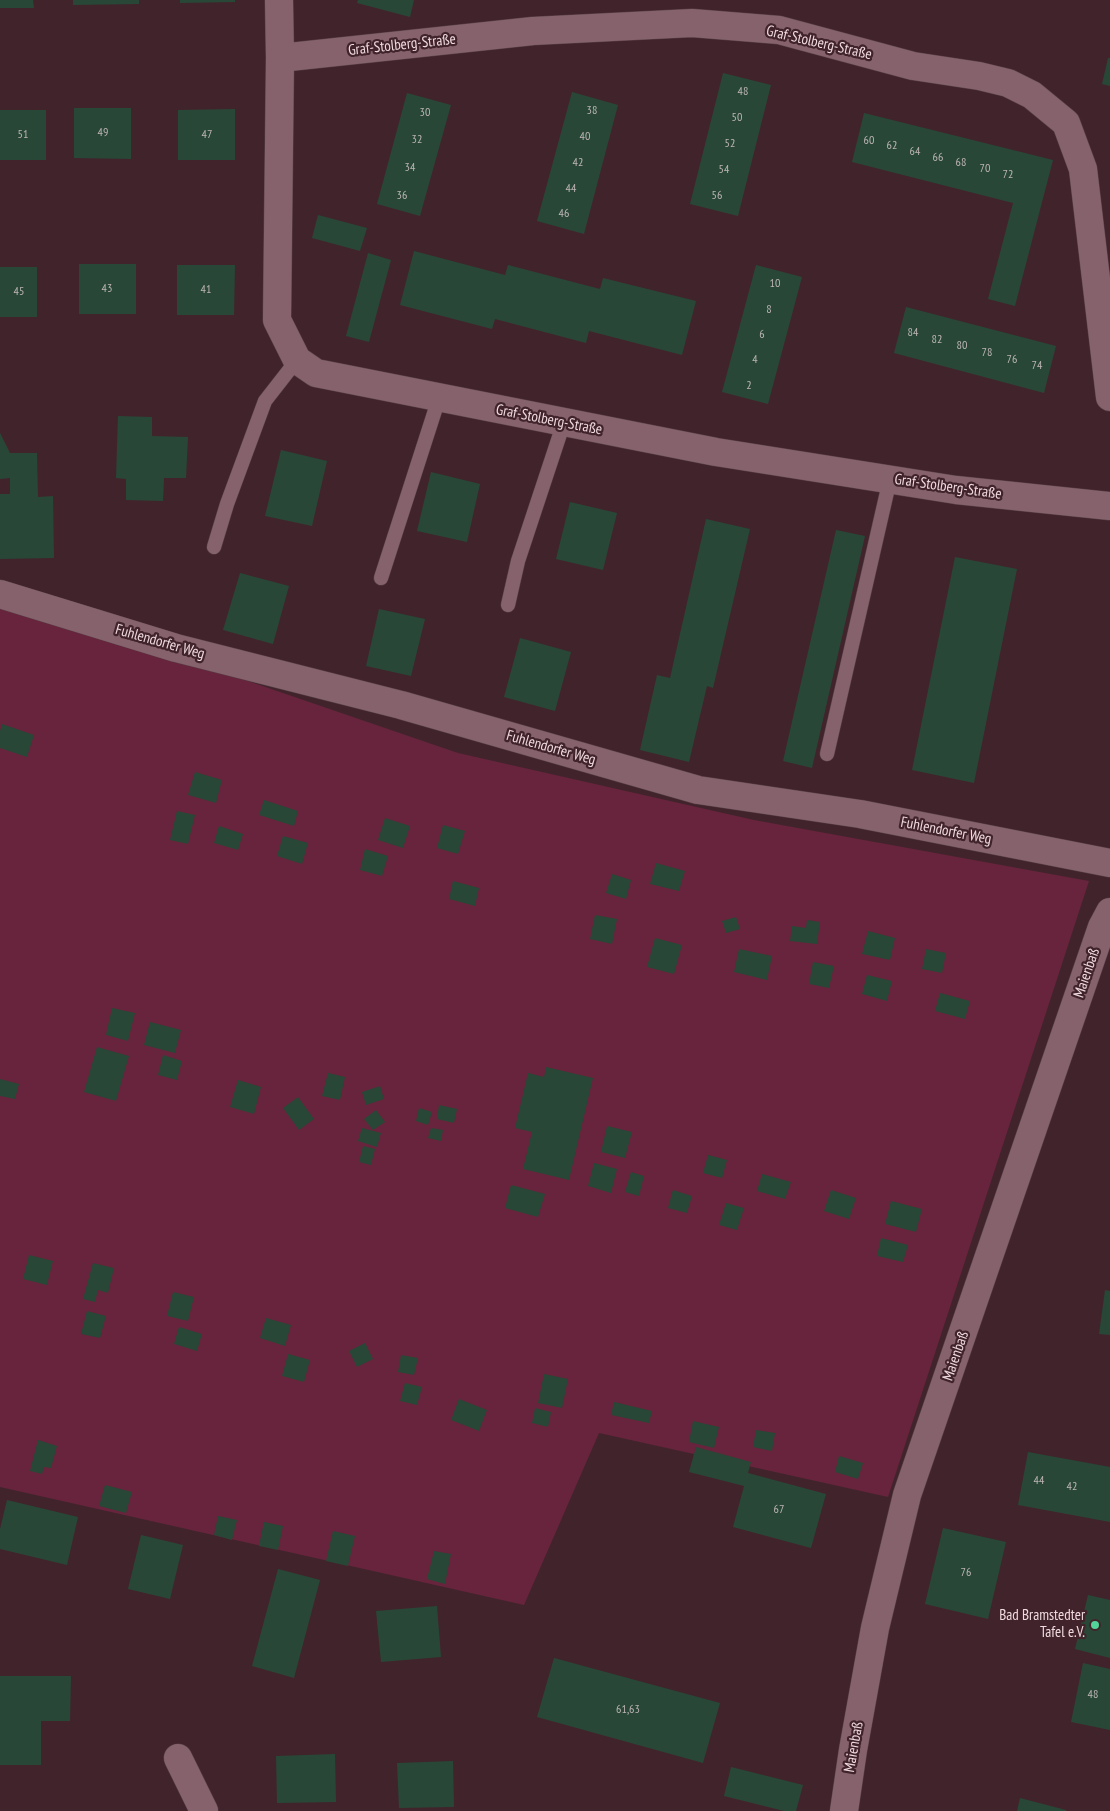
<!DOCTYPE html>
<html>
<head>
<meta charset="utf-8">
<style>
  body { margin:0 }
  canvas { display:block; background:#41232c }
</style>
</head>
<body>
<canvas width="1110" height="1811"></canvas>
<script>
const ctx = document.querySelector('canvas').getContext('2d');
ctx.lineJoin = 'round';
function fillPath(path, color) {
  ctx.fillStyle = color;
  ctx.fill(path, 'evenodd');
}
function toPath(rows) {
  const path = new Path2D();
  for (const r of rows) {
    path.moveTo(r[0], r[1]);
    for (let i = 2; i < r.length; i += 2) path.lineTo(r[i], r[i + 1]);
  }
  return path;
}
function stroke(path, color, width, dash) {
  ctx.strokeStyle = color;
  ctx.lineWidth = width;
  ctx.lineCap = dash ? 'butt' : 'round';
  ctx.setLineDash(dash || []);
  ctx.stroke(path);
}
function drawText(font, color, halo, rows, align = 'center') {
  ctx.font = font + ' "PT Sans Narrow",sans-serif';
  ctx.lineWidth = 4.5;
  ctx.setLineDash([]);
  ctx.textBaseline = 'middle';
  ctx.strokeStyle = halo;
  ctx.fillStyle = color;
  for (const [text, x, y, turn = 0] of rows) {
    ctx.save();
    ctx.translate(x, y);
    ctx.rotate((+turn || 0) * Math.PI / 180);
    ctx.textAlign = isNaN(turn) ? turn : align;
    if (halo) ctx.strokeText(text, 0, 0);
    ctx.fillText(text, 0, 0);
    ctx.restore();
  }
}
fillPath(toPath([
  [0,596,458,753,754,820,1089,881,888,1497,599,1433,524,1605,0,1487]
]), '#67243c');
fillPath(toPath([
  [0,0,33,0,34,8,0,8],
  [73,0,139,0,139,4,73,5],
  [180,0,235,0,235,2,180,3],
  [358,0,414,0,410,17,357,3],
  [1108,58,1110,58,1110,86,1102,84],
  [723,73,771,85,738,216,690,204],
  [572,92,618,105,584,234,537,221],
  [407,93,451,105,420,216,377,204],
  [74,108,131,108,131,159,74,158],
  [235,109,235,160,178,160,178,110],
  [0,110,46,110,46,160,0,160],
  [864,113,1053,160,1015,306,988,299,1013,203,852,162],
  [318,215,367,228,360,251,312,238],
  [414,251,505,275,508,265,600,289,603,278,696,301,682,355,589,331,586,343,495,319,492,329,400,305],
  [368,253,391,260,369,342,346,336],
  [79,264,136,264,136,314,79,314],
  [177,265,235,265,234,315,177,315],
  [756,265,802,277,768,404,722,392],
  [0,267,37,267,37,317,0,317],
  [906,307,1056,346,1044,393,894,353],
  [118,416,152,417,152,436,188,437,186,478,164,478,163,501,126,500,126,479,116,478],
  [0,433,10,453,37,453,38,497,53,496,54,558,0,559,0,494,10,494,10,478,0,479],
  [281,450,327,461,312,526,265,516],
  [431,472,480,484,467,542,417,531],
  [570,502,617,513,603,570,556,559],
  [706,519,750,529,713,688,707,686,689,762,640,750,657,675,670,678],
  [836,530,865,536,812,768,783,761],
  [955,557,1017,569,974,783,912,770],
  [240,573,289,586,273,644,223,630],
  [379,609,425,619,411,676,366,666],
  [520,638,571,652,555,711,504,697],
  [2,724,34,735,27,757,0,748,0,731],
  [195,772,222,780,216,803,188,795],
  [264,800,298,811,294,826,259,815],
  [177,811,195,815,188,844,170,840],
  [385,818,410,826,403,848,378,840],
  [443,825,465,831,458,854,437,848],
  [219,826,243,834,238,850,214,843],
  [283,836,308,843,302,864,277,856],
  [365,849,388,856,382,876,360,870],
  [656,863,685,871,679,891,650,884],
  [612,874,631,880,626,899,606,893],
  [453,881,479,888,475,906,449,899],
  [595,915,617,919,612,944,590,939],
  [736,917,740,929,726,933,722,921],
  [807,920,820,922,817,944,790,941,792,926,806,928],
  [868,931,895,938,890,960,862,954],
  [655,938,682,945,674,974,647,967],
  [739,949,772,956,767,980,734,972],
  [926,949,946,953,942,973,922,969],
  [813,962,834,966,829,988,809,984],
  [867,975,892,981,887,1001,862,994],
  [940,993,970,1001,965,1019,935,1011],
  [112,1008,135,1013,128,1041,106,1035],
  [150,1022,181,1030,175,1053,144,1045],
  [97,1047,129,1056,116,1101,84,1092],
  [163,1055,182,1061,177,1080,158,1075],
  [546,1067,593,1078,569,1180,523,1169,532,1132,515,1128,528,1073,544,1077],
  [328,1073,345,1077,340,1100,322,1096],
  [0,1079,19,1084,15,1099,0,1096],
  [238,1080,261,1087,254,1114,230,1107],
  [380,1086,384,1099,366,1105,362,1092],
  [298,1097,314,1119,299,1130,283,1108],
  [439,1105,457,1109,454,1123,437,1119],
  [419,1108,432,1112,428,1125,416,1121],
  [376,1110,385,1122,373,1130,364,1119],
  [607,1126,632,1132,625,1158,601,1152],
  [362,1128,381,1133,377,1147,358,1141],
  [431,1128,443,1130,441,1141,428,1138],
  [363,1146,375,1149,371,1165,359,1162],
  [708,1155,727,1160,722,1178,703,1173],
  [594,1163,617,1169,611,1193,588,1186],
  [631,1172,644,1176,639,1196,625,1192],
  [762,1174,791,1182,785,1199,757,1191],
  [511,1185,545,1194,538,1217,505,1208],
  [673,1190,692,1196,687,1213,668,1208],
  [831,1190,856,1198,849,1219,824,1211],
  [891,1201,922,1209,916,1232,885,1224],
  [726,1203,744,1208,737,1230,719,1225],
  [881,1238,908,1245,903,1262,877,1256],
  [29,1255,53,1261,47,1285,23,1279],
  [93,1263,114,1268,108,1293,98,1290,95,1302,83,1299],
  [1105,1290,1110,1291,1110,1335,1099,1334],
  [173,1292,194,1297,188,1321,167,1316],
  [87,1311,106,1316,100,1338,81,1334],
  [266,1318,291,1325,285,1346,260,1338],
  [179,1327,202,1334,197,1351,174,1344],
  [365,1343,373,1359,357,1367,349,1351],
  [288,1354,310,1360,304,1382,282,1376],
  [401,1355,418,1358,414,1375,398,1372],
  [544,1374,568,1379,562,1408,538,1403],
  [405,1383,422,1387,417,1405,400,1401],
  [459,1399,487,1410,479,1431,451,1420],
  [614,1402,652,1411,649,1423,611,1415],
  [535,1408,551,1412,548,1427,532,1423],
  [693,1421,719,1427,714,1448,689,1442],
  [756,1430,775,1433,772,1451,753,1447],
  [38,1440,57,1446,51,1468,44,1467,42,1474,30,1471],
  [696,1447,751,1462,748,1473,826,1494,811,1548,733,1527,744,1486,689,1472],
  [1028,1452,1110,1467,1110,1522,1018,1505],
  [839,1456,863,1463,858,1479,835,1472],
  [105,1485,132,1492,126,1513,99,1506],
  [7,1500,78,1517,67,1565,0,1549,0,1529],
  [218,1516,237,1520,232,1540,214,1535],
  [264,1522,283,1526,278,1550,259,1546],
  [943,1528,1006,1542,988,1619,925,1604],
  [333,1531,355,1536,348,1566,326,1561],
  [141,1535,183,1545,170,1599,128,1589],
  [434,1551,451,1554,445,1584,427,1579],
  [278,1569,320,1580,294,1678,252,1666],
  [1088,1595,1110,1600,1110,1658,1075,1649],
  [437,1606,441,1657,381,1662,376,1611],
  [554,1658,720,1703,703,1763,537,1717],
  [1083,1663,1110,1669,1110,1730,1071,1722],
  [0,1676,71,1676,70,1721,41,1721,41,1765,0,1765],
  [335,1754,336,1802,277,1803,276,1756],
  [453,1761,454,1807,399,1808,397,1763],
  [731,1767,803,1785,796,1811,784,1811,724,1796],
  [1020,1798,1066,1810,1066,1811,1017,1811]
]), '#284737');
const lane = toPath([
  [214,547,227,504,265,401,297,360],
  [381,578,439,398],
  [508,605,518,561,564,422],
  [827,754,890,479]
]);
const street = toPath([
  [279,0,280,58],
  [1110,397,1083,169,1066,123,1032,95,1008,83,979,76,913,66,779,30,692,23,533,31,280,58,277,320,297,360,316,373,716,452,956,490,1110,506],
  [0,594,176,648,401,705,698,790,860,814,1110,863],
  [178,1758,204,1811],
  [844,1811,853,1750,875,1628,907,1495,1102,927,1110,912]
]);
stroke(lane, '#5a4149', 15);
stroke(street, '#5a4149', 29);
stroke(lane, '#86636c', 14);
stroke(street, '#86636c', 28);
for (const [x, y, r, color] of [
  [1095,1625,5,"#52d397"]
]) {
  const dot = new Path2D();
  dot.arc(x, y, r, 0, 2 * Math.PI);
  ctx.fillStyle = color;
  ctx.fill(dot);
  stroke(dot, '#41232c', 2);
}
drawText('12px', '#bdb5b5', null, [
  ["48",743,92],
  ["38",592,111],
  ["30",425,113],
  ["50",737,118],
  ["49",103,133],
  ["51",23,135],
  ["47",207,135],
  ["40",585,137],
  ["32",417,140],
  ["60",869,141],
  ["52",730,144],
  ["62",892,146],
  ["64",915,152],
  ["66",938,158],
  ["42",578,163],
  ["68",961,163],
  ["34",410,168],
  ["70",985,169],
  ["54",724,170],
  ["72",1008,175],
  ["44",571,189],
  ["36",402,196],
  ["56",717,196],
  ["46",564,214],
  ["10",775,284],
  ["43",107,289],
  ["41",206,290],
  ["45",19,292],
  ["8",769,310],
  ["84",913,333],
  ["6",762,335],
  ["82",937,340],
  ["80",962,346],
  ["78",987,353],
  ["4",755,360],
  ["76",1012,360],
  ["74",1037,366],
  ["2",749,386],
  ["44",1039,1481],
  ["42",1072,1487],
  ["67",779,1510],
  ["76",966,1573],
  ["48",1093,1695],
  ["61,63",628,1710]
]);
drawText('15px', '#efdadf', '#41232c', [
  ["Graf-Stolberg-Straße",819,43,13],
  ["Graf-Stolberg-Straße",402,45,-6],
  ["Graf-Stolberg-Straße",549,420,11],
  ["Graf-Stolberg-Straße",948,487,8],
  ["Fuhlendorfer Weg",160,642,16],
  ["Fuhlendorfer Weg",551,748,16],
  ["Fuhlendorfer Weg",946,831,11],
  ["Maienbaß",1087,973,-71],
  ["Maienbaß",956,1356,-71],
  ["Maienbaß",854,1747,-80]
]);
drawText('15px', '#efdadf', '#41232c', [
  ["Bad Bramstedter",1085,1616],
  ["Tafel e.V.",1085,1633]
], 'right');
</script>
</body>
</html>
